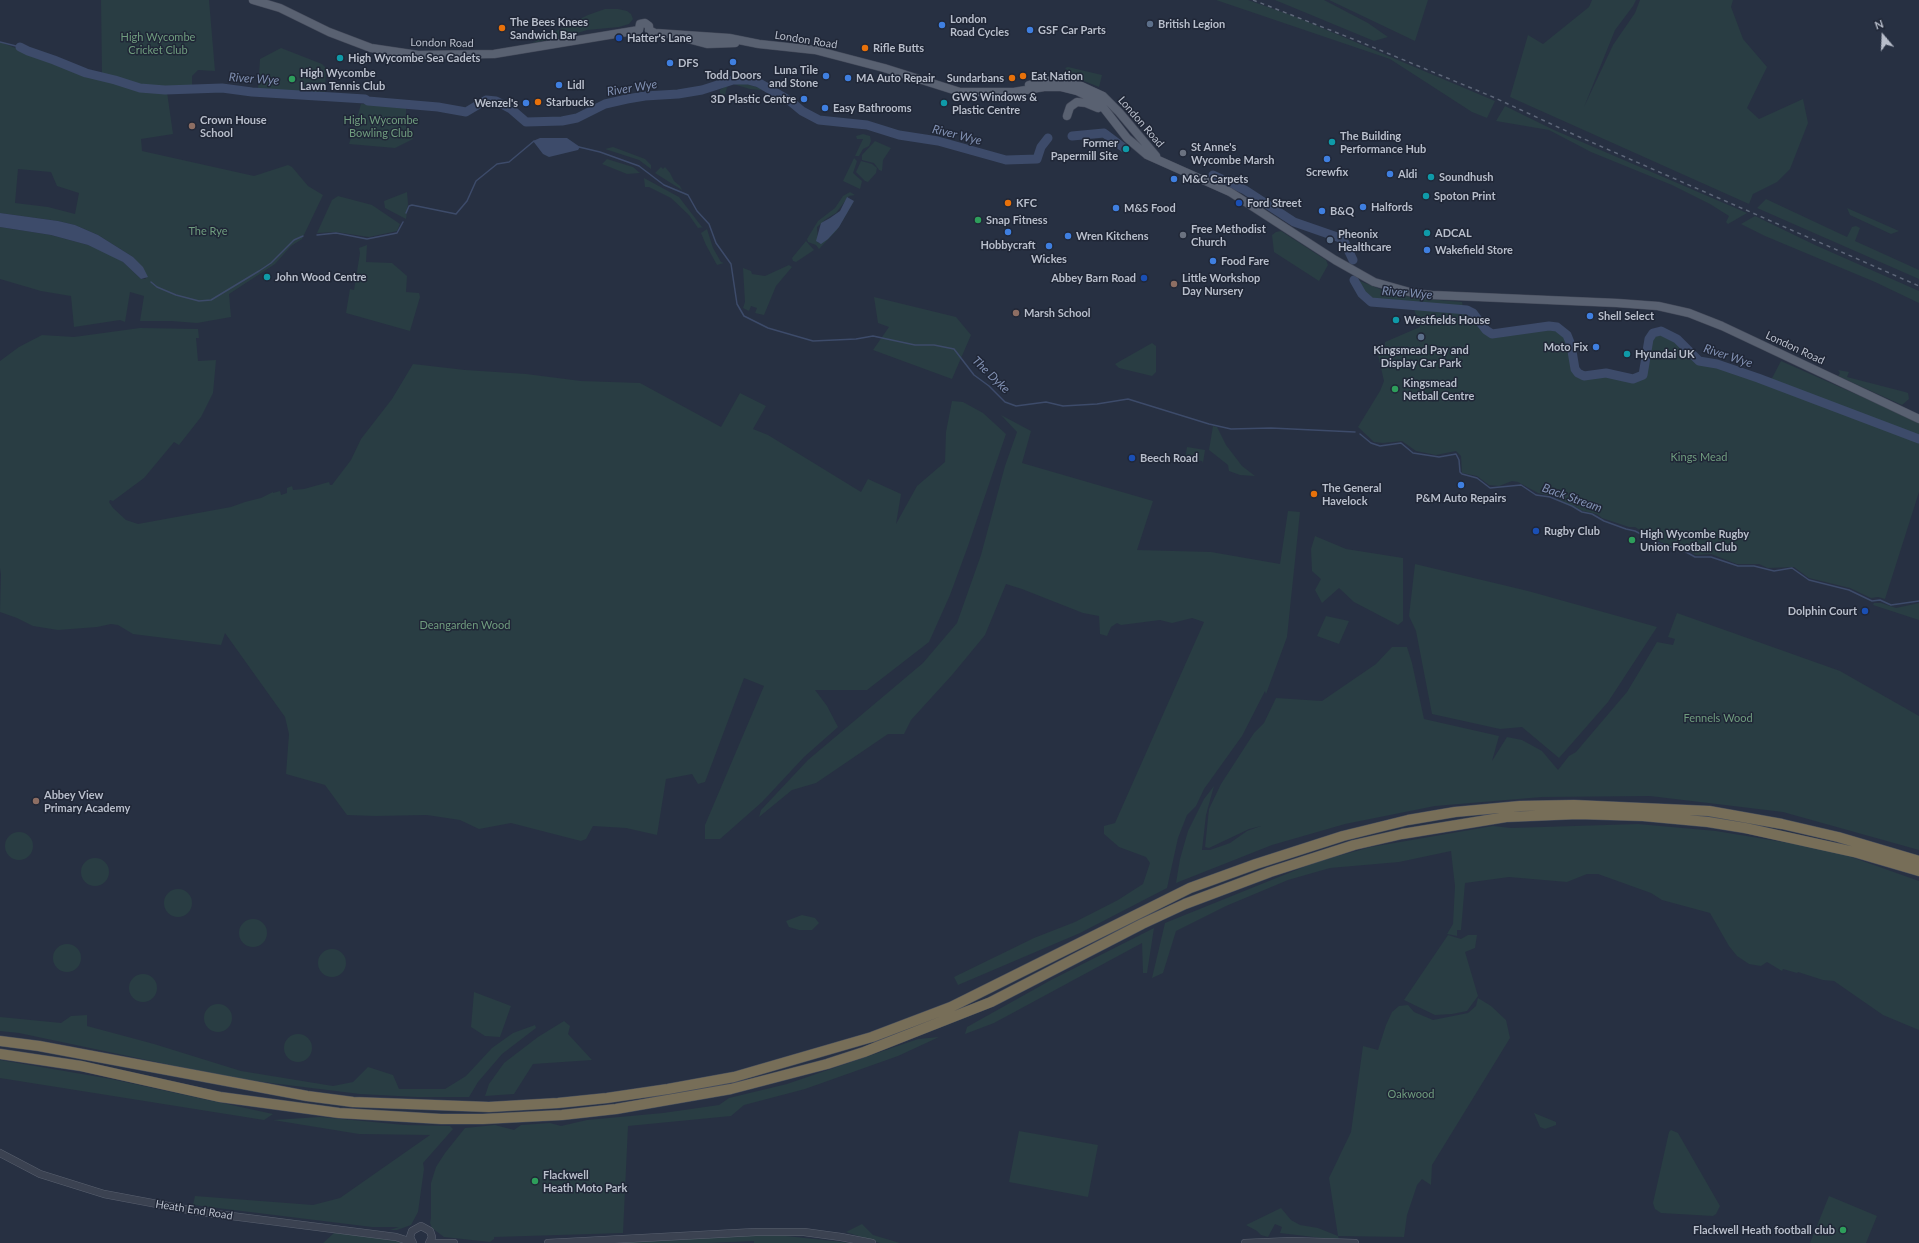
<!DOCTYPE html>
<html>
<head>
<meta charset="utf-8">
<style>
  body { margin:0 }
  #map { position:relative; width:1919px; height:1243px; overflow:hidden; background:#273042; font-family:Lato,sans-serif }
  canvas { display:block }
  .north { position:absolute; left:1863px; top:16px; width:40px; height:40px; -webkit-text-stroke:3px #202737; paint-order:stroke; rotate:341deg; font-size:11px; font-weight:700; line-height:16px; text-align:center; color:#b8becb }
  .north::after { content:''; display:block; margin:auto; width:14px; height:18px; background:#b8becb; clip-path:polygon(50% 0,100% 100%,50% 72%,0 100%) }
</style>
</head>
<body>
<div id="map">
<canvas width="1919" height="1243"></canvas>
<div class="north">N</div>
</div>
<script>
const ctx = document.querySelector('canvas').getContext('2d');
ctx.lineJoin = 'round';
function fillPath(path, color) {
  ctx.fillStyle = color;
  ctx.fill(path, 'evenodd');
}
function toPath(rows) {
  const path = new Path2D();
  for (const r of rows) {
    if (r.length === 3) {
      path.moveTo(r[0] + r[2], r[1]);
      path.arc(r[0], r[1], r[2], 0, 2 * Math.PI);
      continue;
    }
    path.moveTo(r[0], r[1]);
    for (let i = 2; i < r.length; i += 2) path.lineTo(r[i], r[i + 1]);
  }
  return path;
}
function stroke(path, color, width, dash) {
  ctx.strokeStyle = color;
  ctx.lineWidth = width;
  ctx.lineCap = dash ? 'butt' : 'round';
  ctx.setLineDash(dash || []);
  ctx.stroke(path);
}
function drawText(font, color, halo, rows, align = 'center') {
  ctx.font = font + ' Lato,sans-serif';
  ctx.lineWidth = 3;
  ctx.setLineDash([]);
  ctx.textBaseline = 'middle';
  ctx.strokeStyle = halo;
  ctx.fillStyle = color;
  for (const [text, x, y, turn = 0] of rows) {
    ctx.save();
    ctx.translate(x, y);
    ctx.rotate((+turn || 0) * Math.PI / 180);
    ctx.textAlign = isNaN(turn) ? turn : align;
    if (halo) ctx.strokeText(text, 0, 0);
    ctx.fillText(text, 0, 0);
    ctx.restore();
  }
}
fillPath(toPath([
  [101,0,209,0,215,71,198,70,192,76,192,85,165,87,141,85,102,74],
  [1216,0,1248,0,1296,17,1495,101,1487,118,1472,112,1390,59],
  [1275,0,1324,0,1368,23,1388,37,1374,41],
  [1329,0,1428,0,1415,41],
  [1592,0,1636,0,1633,6,1615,30,1584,107,1613,45,1635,13,1640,0,1733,0,1731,7,1743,39,1767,67,1747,108,1759,119,1803,99,1808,123,1790,169,1777,182,1753,194,1749,204,1510,97,1528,35,1543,44,1589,7],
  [605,9,618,9,627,11,631,14,633,19,629,24,619,27,587,30,565,37,532,43,588,15],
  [0,42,90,77,110,81,147,92,167,92,173,134,141,139,142,151,254,176,288,165,292,167,308,186,323,195,302,239,291,246,275,264,229,294,231,317,197,323,171,321,140,321,144,296,130,292,125,322,120,320,74,327,71,296,41,291,0,279,0,227,51,235,88,245,114,256,123,262,141,279,146,279,133,257,98,235,75,225,58,221,0,213],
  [18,169,51,172,57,186,79,193,75,214,48,207,15,203],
  [281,48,322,64,326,68,325,93,258,90,260,59],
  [1068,67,1102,75,1099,87,1074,77,1065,68],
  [733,81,737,81,763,89,760,90,750,89,733,84,727,87,725,95,720,96,720,90],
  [361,104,406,106,406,126,413,139,395,148,349,144,355,125,358,122,357,118],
  [1505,106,1554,130,1747,213,1728,224,1726,222,1729,216,1710,204,1672,185,1591,152,1549,130,1496,121],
  [863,134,870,136,871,141,869,146,863,149,859,156,855,156,863,139,857,139,856,136],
  [875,141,891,148,883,160,882,171,879,170,874,163,862,160,862,155],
  [613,147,645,159,651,165,651,169,639,160,605,149],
  [854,158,857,161,853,173,862,181,860,189,843,181],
  [607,159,633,167,640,173,627,174,602,164],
  [861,161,872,164,877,168,876,173,868,182,865,181,856,172],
  [661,167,663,169,665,167,670,173,674,181,680,186,682,190,655,173],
  [644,178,679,197,702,227,704,227,698,228,689,215,671,198,649,187,645,187],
  [407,192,408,204,406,219,385,208,384,201],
  [850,192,855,195,849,196,836,213,826,219,817,227,818,243,830,236,856,198,837,230,819,249,816,245,808,242,807,239,818,221,835,208,843,196],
  [338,196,372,205,400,224,397,231,369,237,336,232,317,233,332,200],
  [1766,199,1847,237,1852,227,1856,226,1860,228,1855,241,1919,270,1919,279,1757,208],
  [1847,208,1899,231,1891,234,1850,215],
  [1755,216,1815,245,1919,291,1919,303,1875,282,1765,236,1741,224],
  [707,229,713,248,721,262,724,263,717,265,706,245,701,233],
  [1281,231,1326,260,1328,265,1319,281,1274,252,1272,235,1276,232],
  [806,241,814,250,796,262,793,261,792,258],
  [367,245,366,262,392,263,407,276,406,292,419,293,420,297,410,331,346,313,350,289,354,290,360,253,359,248],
  [789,265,792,267,776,286,764,315,755,313,757,308,751,306,749,311,743,308,745,302,743,268,751,271,752,274,765,276],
  [1355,279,1390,293,1416,298,1462,302,1463,308,1369,300,1356,286],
  [874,297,956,317,971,335,952,379,873,350,889,327,878,323],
  [1414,309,1469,313,1475,318,1483,330,1493,335,1511,334,1542,328,1557,329,1567,341,1570,349,1572,366,1579,375,1586,377,1613,375,1637,380,1647,372,1649,349,1653,335,1658,331,1664,333,1673,337,1695,361,1700,363,1722,367,1919,440,1919,492,1885,599,1878,597,1871,598,1850,588,1809,578,1794,567,1768,568,1759,564,1737,564,1711,554,1696,555,1686,549,1667,545,1651,537,1635,527,1629,527,1602,518,1597,514,1583,511,1552,496,1538,493,1518,482,1512,481,1499,486,1489,485,1477,476,1462,473,1461,456,1456,451,1436,455,1416,451,1402,441,1383,443,1374,442,1358,427,1380,391,1384,381,1378,355,1384,354,1385,342,1420,327,1420,316,1416,315],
  [140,328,198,329,199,338,196,338,198,361,216,360,213,393,201,417,179,445,174,442,144,478,113,501,110,500,109,502,113,508,126,520,138,524,231,507,245,502,261,498,273,492,273,493,280,491,281,495,287,493,287,488,292,486,293,490,304,489,329,482,330,485,332,485,351,460,361,439,392,399,413,364,465,370,526,374,581,381,640,383,721,427,740,393,766,406,753,429,768,435,861,492,868,479,901,494,896,524,917,486,945,462,946,432,952,401,963,402,983,413,1006,434,968,546,950,595,929,642,867,690,815,690,827,706,838,727,804,757,762,802,720,839,705,839,705,825,764,686,744,678,705,782,698,784,692,774,666,779,657,835,626,828,593,826,586,839,581,841,511,823,479,829,460,820,427,815,375,816,347,815,325,785,286,774,289,734,285,717,225,633,221,645,133,634,118,625,111,624,97,627,58,630,33,626,17,618,0,612,1,574,0,568,0,361,19,347,42,335,74,337],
  [1152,343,1156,346,1156,372,1152,376,1119,368,1115,364],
  [1781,361,1919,422,1919,435,1771,380],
  [1838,370,1849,372,1847,377,1905,392,1908,393,1909,399,1902,405,1838,376,1840,373],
  [1001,415,1031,431,1022,463,1153,501,1137,550,1211,552,1280,564,1288,511,1300,512,1287,637,1266,694,1265,691,1242,736,1204,789,1196,806,1187,815,1178,838,1167,888,1080,933,958,985,954,977,1034,938,1075,922,1118,900,1143,884,1150,863,1146,857,1119,847,1104,834,1104,826,1115,823,1204,622,1192,618,1172,623,1160,620,1121,625,1117,623,1111,627,1107,636,1100,634,1099,616,1083,613,1022,589,1006,584,985,635,952,675,911,720,904,734,888,734,816,783,792,790,759,817,761,810,808,760,923,663,957,623,981,555,1005,466,1017,432],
  [1213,426,1217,427,1226,445,1242,466,1255,476,1240,475,1229,471,1228,465,1209,450],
  [1187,447,1205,450,1203,463,1202,461,1185,459],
  [1315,536,1346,549,1403,558,1403,621,1398,625,1354,602,1339,588,1322,603,1315,590,1321,579,1312,571,1311,549],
  [1415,564,1528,591,1657,627,1608,702,1559,758,1522,727,1500,729,1432,714,1416,631,1409,616],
  [1874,603,1881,603,1896,608,1919,603,1919,620,1873,605],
  [1677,613,1840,671,1919,716,1919,850,1783,812,1650,796,1542,797,1435,806,1345,824,1272,845,1176,883,1180,859,1188,831,1204,799,1214,786,1206,815,1202,850,1210,850,1230,843,1247,831,1261,826,1249,829,1209,848,1205,847,1209,809,1221,784,1254,733,1264,723,1276,698,1322,701,1376,664,1392,647,1407,647,1412,663,1424,719,1499,736,1492,761,1507,737,1522,740,1542,751,1558,770,1569,756,1576,752,1627,692,1657,642,1673,645,1675,639,1668,637],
  [1326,616,1349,621,1339,644,1317,636],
  [1638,824,1716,831,1795,844,1840,853,1919,881,1919,1030,1883,1015,1834,981,1823,980,1798,972,1797,973,1783,969,1782,971,1767,962,1761,966,1749,964,1737,956,1729,946,1710,913,1662,900,1651,893,1598,874,1587,874,1567,882,1509,877,1465,883,1461,930,1457,930,1457,936,1447,934,1453,924,1455,886,1451,851,1399,862,1330,868,1288,880,1226,906,1176,931,1163,973,1152,978,1165,923,1316,862,1371,847,1493,826,1511,828],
  [19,846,14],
  [95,872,14],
  [178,903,14],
  [802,915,815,918,819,923,812,930,799,930,789,927,786,921],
  [253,933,14],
  [1154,928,1147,973,1143,973,1142,943,994,1023,965,1034,967,1027,1051,980],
  [1448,935,1461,939,1468,935,1477,935,1475,948,1465,952,1478,996,1467,1011,1452,1014,1435,1015,1404,1000],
  [67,958,14],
  [332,963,14],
  [143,988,14],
  [474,992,511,1006,500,1037,485,1036,471,1027],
  [1478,998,1491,1006,1506,1020,1510,1038,1432,1165,1431,1185,1422,1179,1417,1185,1407,1215,1404,1237,1338,1236,1339,1240,1280,1233,1282,1227,1275,1224,1268,1237,1261,1235,1257,1231,1246,1225,1281,1208,1291,1220,1300,1225,1318,1228,1338,1236,1329,1178,1351,1132,1363,1046,1378,1050,1386,1025,1392,1012,1399,1006,1408,1005,1414,1012,1433,1020,1468,1013,1476,1006],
  [218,1018,14],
  [87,1015,87,1026,154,1044,241,1071,333,1086,353,1082,368,1067,393,1075,399,1089,445,1089,466,1076,492,1048,513,1033,535,1025,536,1028,502,1054,478,1082,469,1097,417,1097,360,1094,255,1081,199,1071,19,1033,0,1031,0,1017,61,1023,71,1016],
  [564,1021,570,1026,568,1034,592,1060,533,1064,514,1094,485,1096,489,1084,504,1063,538,1037],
  [298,1048,14],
  [939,1037,898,1056,805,1089,744,1105,731,1116,628,1126,623,1233,494,1237,494,1239,490,1242,444,1237,432,1228,430,1223,431,1218,431,1183,436,1167,445,1153,465,1128,495,1125,514,1130,521,1125,550,1123,561,1126,587,1120,663,1113,719,1105,729,1098,787,1084,918,1039],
  [0,1060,111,1079,273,1114,264,1120,0,1078],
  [1534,1113,1556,1122,1556,1125,1545,1129,1540,1127],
  [320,1117,405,1125,450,1126,453,1129,423,1163,424,1169,418,1212,411,1225,397,1230,390,1230,399,1227,372,1227,193,1205,195,1196,313,1205,340,1198,430,1135,359,1134,273,1120],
  [1671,1130,1678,1133,1720,1206,1716,1214,1713,1216,1661,1213,1655,1209,1653,1203,1669,1132],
  [1019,1131,1098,1145,1088,1197,1009,1182],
  [1829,1196,1877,1216,1866,1243,1810,1243],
  [862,1224,873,1235,900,1243,880,1243,846,1232],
  [334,1233,396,1238,404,1243,323,1243],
  [767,1234,852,1243,754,1243,754,1241,707,1243,606,1243]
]), '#293d43');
fillPath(toPath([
  [540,138,567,138,580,147,578,150,549,157,543,154,533,141],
  [847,197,854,201,839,227,828,239,821,244,816,241,821,223,830,218,840,211],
  [0,213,58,221,75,225,98,235,133,257,143,267,148,277,141,279,123,262,88,245,51,235,0,227]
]), '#3d4b6a');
stroke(toPath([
  [0,42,20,47],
  [579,147,600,152,639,166,664,185,688,195,697,211,709,224,716,243,731,264,737,304,744,316,768,328,813,341,856,339,873,336,915,345,934,345,954,349,974,375,989,386,1005,402,1016,406,1046,402,1063,406,1097,404,1128,399,1209,424,1231,429,1271,428,1355,432],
  [406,213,409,206,412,205,456,214,467,201,476,181,497,164,509,162,534,141],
  [317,235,336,233,367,239,397,233,403,222],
  [151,282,157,287,176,295,199,301,211,300,259,271,271,263,294,240,303,236],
  [1360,434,1371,443,1380,446,1401,443,1413,453,1439,457,1456,454,1459,460,1460,472,1462,474,1477,478,1490,488,1521,485,1536,495,1550,497,1572,506,1582,512,1592,514,1604,521,1626,529,1635,531,1658,543,1681,550],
  [1686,552,1695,557,1711,557,1738,566,1754,566,1774,571,1792,568,1809,580,1849,590,1872,601,1880,600,1891,605,1919,601]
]), '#3d4b6a', 1.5);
stroke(toPath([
  [20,47,28,51,54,60,86,73,115,80,140,88,165,90,222,88,252,92,365,99,368,101,438,107,466,112,486,100,496,101,511,109,526,122,562,121,577,118,605,104,627,99,645,96,678,94,702,90,733,80,748,80,759,83,790,101,802,111,819,120,867,125,899,135,938,141,1006,160,1037,159,1041,147,1048,138],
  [1072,136,1104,133,1124,148],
  [1213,175,1245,190,1294,222,1343,239,1353,260],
  [1354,280,1362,294,1371,302,1467,310,1473,313,1486,330,1492,334,1549,326,1557,327,1567,335,1571,345,1575,369,1578,373,1584,376,1606,373,1633,379,1643,375,1649,339,1653,333,1661,331,1677,339,1699,361,1717,364,1758,378,1919,439]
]), '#3d4b6a', 9);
const minor = toPath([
  [0,1153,40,1174,104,1194,200,1212,396,1237,412,1242],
  [413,1243,410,1237,412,1231,421,1226,430,1231,432,1237,429,1243],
  [434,1243,454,1243],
  [548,1243,756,1232,804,1232,841,1237,872,1243],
  [1245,1243,1292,1241,1355,1243]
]);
const major = toPath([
  [253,0,280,8,329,32,371,48,418,55,494,54,639,30],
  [639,30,640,24,645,23,649,26,649,30],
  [649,30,655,33,729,38,759,44,815,50,884,68,960,92,1014,92,1044,87,1061,87,1077,91,1099,102,1127,138,1147,155,1230,192,1335,260,1374,282,1413,293,1432,295,1617,303,1658,306,1689,313,1722,326,1919,419],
  [688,39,707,44,735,43],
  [1029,85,1043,81,1061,81,1079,85,1103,96,1119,112,1156,156],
  [1067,116,1070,107,1077,102,1086,103,1098,108]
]);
const highway = toPath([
  [0,1041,39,1046,307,1096,353,1102,489,1107,558,1103,607,1098,668,1089,734,1077,872,1037,951,1007,1190,888,1256,864,1343,836,1408,820,1455,812,1520,806,1574,805,1709,811,1782,824,1838,837,1919,861],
  [0,1054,81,1066,220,1097,339,1113,441,1119,483,1119,562,1115,616,1109,731,1089,827,1064,864,1052,991,1002,1142,924,1185,904,1270,872,1354,845,1402,834,1506,817,1578,814,1643,816,1708,822,1745,828,1854,852,1919,871]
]);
stroke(minor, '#59606f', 8);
stroke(major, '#454b5b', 9);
stroke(highway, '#464d5c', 11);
stroke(minor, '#3b4251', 7);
stroke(major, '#596171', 8);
stroke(highway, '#776e58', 10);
stroke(toPath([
  [1253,0,1358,41,1493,97,1575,135,1919,286]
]), '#5d6678', 1.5, [4, 4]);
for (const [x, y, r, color] of [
  [1150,24,4,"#5c6f8a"],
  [942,25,4,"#3f7fe0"],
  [502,28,4,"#e8710a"],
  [1030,30,4,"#3f7fe0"],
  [619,38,4,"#1a4fb4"],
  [865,48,4,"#e8710a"],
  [340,58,4,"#0f9aa8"],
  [733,62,4,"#3f7fe0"],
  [670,63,4,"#3f7fe0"],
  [826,76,4,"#3f7fe0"],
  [1023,76,4,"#e8710a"],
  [848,78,4,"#3f7fe0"],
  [1012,78,4,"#e8710a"],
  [292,79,4,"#2e9e5b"],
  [559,85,4,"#3f7fe0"],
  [804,99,4,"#3f7fe0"],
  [538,102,4,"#e8710a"],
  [526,103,4,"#3f7fe0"],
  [944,103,4,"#0f9aa8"],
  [825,108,4,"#3f7fe0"],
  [192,126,4,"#8d6e63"],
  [1332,142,4,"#0f9aa8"],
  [1126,149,4,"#0f9aa8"],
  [1183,153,4,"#6b7280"],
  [1327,159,4,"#3f7fe0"],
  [1390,174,4,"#3f7fe0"],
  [1431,177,4,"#0f9aa8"],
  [1174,179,4,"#3f7fe0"],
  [1426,196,4,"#0f9aa8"],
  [1008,203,4,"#e8710a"],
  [1239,203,4,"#1a4fb4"],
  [1363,207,4,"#3f7fe0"],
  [1116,208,4,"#3f7fe0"],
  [1322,211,4,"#3f7fe0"],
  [978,220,4,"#2e9e5b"],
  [1008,232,4,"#3f7fe0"],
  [1427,233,4,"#0f9aa8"],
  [1183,235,4,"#6b7280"],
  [1068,236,4,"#3f7fe0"],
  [1330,240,4,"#5c6f8a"],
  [1049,246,4,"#3f7fe0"],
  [1427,250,4,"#3f7fe0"],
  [1213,261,4,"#3f7fe0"],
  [267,277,4,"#0f9aa8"],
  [1144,278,4,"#1a4fb4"],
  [1174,284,4,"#8d6e63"],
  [1016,313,4,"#8d6e63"],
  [1590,316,4,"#3f7fe0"],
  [1396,320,4,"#0f9aa8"],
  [1421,337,4,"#5c6f8a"],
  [1596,347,4,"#3f7fe0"],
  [1627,354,4,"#0f9aa8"],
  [1395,389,4,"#2e9e5b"],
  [1132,458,4,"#1a4fb4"],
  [1461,485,4,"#3f7fe0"],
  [1314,494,4,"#e8710a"],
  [1536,531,4,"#1a4fb4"],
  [1632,540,4,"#2e9e5b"],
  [1865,611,4,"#1a4fb4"],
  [36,801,4,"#8d6e63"],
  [535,1181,4,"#2e9e5b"],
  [1843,1230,4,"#2e9e5b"]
]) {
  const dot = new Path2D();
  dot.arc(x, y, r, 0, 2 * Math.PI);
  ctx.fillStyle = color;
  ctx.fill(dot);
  stroke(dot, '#202737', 1.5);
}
drawText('bold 11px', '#b8becb', '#202737', [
  ["London",950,19],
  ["Road Cycles",950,32],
  ["The Bees Knees",510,22],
  ["Sandwich Bar",510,35],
  ["British Legion",1158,24],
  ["GSF Car Parts",1038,30],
  ["Hatter's Lane",627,38],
  ["Rifle Butts",873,48],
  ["High Wycombe Sea Cadets",348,58],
  ["DFS",678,63],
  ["Luna Tile",818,70,"right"],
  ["and Stone",818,83,"right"],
  ["High Wycombe",300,73],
  ["Lawn Tennis Club",300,86],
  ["Todd Doors",733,75,"center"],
  ["Eat Nation",1031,76],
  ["MA Auto Repair",856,78],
  ["Sundarbans",1004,78,"right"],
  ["Lidl",567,85],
  ["GWS Windows &",952,97],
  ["Plastic Centre",952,110],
  ["3D Plastic Centre",796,99,"right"],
  ["Starbucks",546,102],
  ["Wenzel's",518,103,"right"],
  ["Easy Bathrooms",833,108],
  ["Crown House",200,120],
  ["School",200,133],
  ["The Building",1340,136],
  ["Performance Hub",1340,149],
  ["Former",1118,143,"right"],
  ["Papermill Site",1118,156,"right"],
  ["St Anne's",1191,147],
  ["Wycombe Marsh",1191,160],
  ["Screwfix",1327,172,"center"],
  ["Aldi",1398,174],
  ["Soundhush",1439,177],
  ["M&C Carpets",1182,179],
  ["Spoton Print",1434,196],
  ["KFC",1016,203],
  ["Ford Street",1247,203],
  ["Halfords",1371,207],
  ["M&S Food",1124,208],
  ["B&Q",1330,211],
  ["Snap Fitness",986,220],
  ["Free Methodist",1191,229],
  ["Church",1191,242],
  ["ADCAL",1435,233],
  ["Pheonix",1338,234],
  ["Healthcare",1338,247],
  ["Wren Kitchens",1076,236],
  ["Hobbycraft",1008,245,"center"],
  ["Wakefield Store",1435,250],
  ["Wickes",1049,259,"center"],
  ["Food Fare",1221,261],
  ["John Wood Centre",275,277],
  ["Abbey Barn Road",1136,278,"right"],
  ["Little Workshop",1182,278],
  ["Day Nursery",1182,291],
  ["Marsh School",1024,313],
  ["Shell Select",1598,316],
  ["Westfields House",1404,320],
  ["Moto Fix",1588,347,"right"],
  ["Kingsmead Pay and",1421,350,"center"],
  ["Display Car Park",1421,363,"center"],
  ["Hyundai UK",1635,354],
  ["Kingsmead",1403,383],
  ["Netball Centre",1403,396],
  ["Beech Road",1140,458],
  ["The General",1322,488],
  ["Havelock",1322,501],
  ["P&M Auto Repairs",1461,498,"center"],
  ["Rugby Club",1544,531],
  ["High Wycombe Rugby",1640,534],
  ["Union Football Club",1640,547],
  ["Dolphin Court",1857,611,"right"],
  ["Abbey View",44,795],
  ["Primary Academy",44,808],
  ["Flackwell",543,1175],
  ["Heath Moto Park",543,1188],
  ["Flackwell Heath football club",1835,1230,"right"]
], 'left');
drawText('11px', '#6f9c7e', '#202737', [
  ["High Wycombe",158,37],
  ["Cricket Club",158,50],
  ["High Wycombe",381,120],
  ["Bowling Club",381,133],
  ["The Rye",208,231],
  ["Kings Mead",1699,457],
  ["Deangarden Wood",465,625],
  ["Fennels Wood",1718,718],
  ["Oakwood",1411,1094]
]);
drawText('11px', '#b8becb', '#202737', [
  ["London Road",806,40,9],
  ["London Road",442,43,1],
  ["London Road",1141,122,49],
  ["London Road",1795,348,25],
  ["Heath End Road",194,1210,9]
]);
drawText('italic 12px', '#8090b2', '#202737', [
  ["River Wye",254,79,4],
  ["River Wye",632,88,-9],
  ["River Wye",957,135,14],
  ["River Wye",1407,293,5],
  ["River Wye",1728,356,18],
  ["The Dyke",991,375,44],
  ["Back Stream",1572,498,20]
]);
</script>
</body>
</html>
